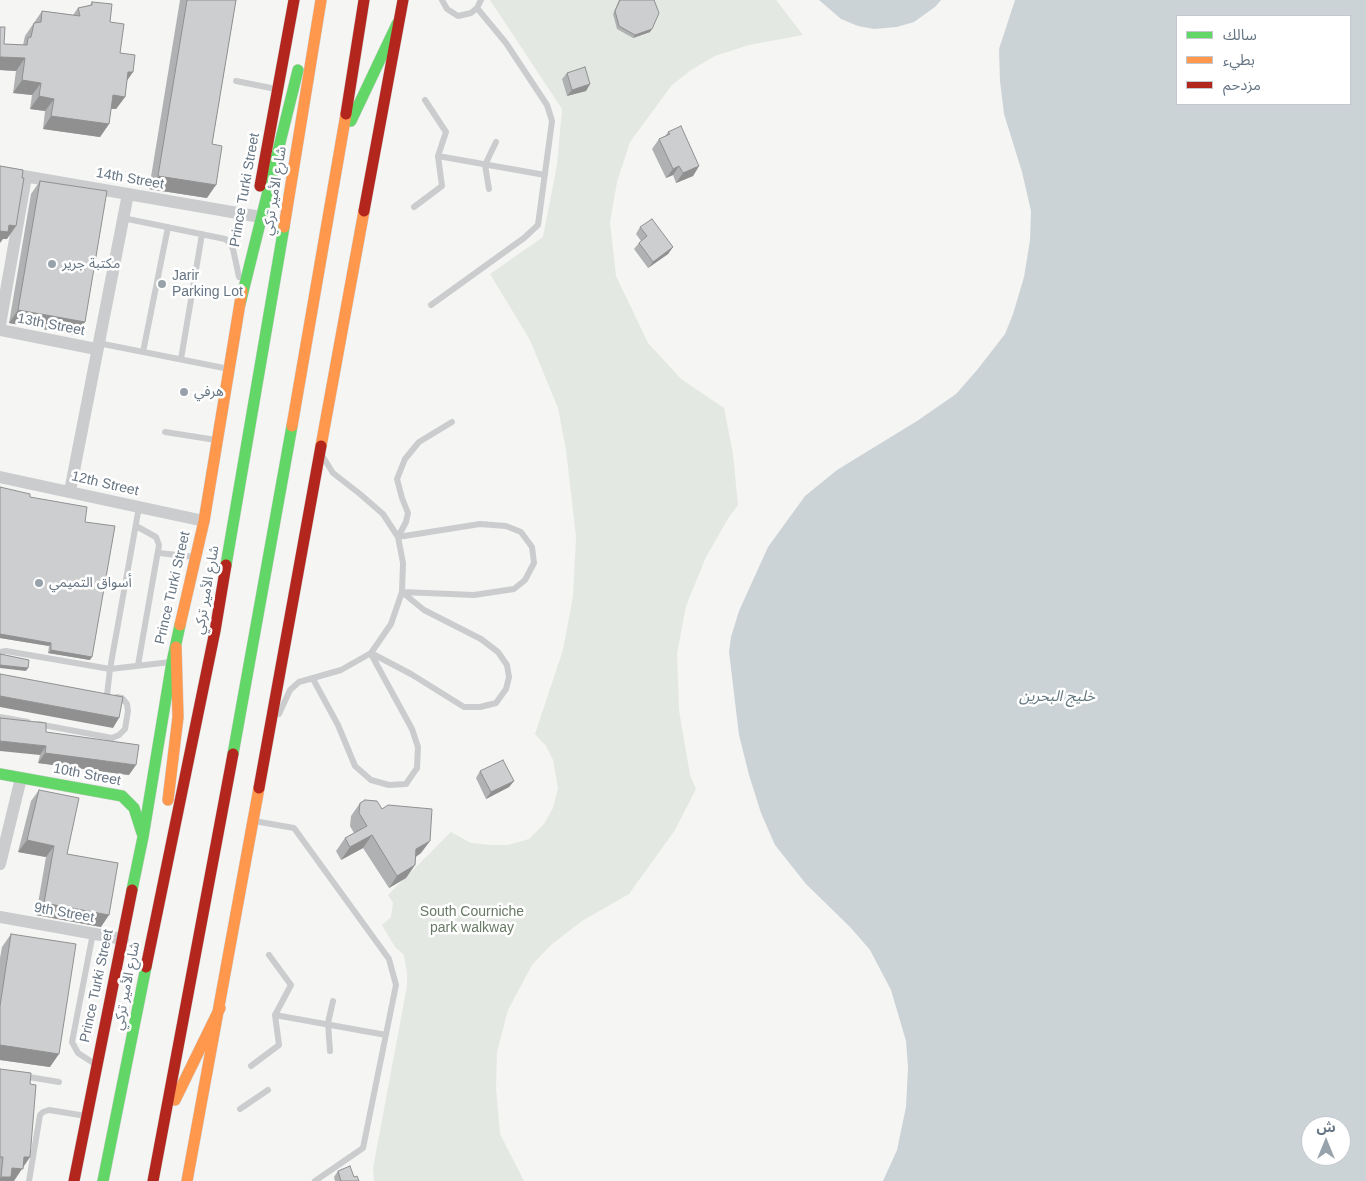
<!DOCTYPE html>
<html>
<head>
<meta charset="utf-8">
<style>
  body { margin:0 }
  #map { position:relative; width:1366px; height:1181px; overflow:hidden; background:#f5f5f4; font-family:Arial,"Noto Sans Arabic",sans-serif }
  canvas { display:block }
  .legend { position:absolute; left:1176px; top:15px; width:175px; height:90px; box-sizing:border-box; background:#fff; border:1px solid #c2c8cd; margin:0; padding:6px 9px; list-style:none; font-size:15px; color:#667583 }
  .legend li { display:flex; align-items:center; gap:10px; height:25px }
  .legend b { width:25px; border:1px solid #c2c8cd }
  .north { position:absolute; left:1301px; top:1116px; width:50px; height:50px; box-sizing:border-box; background:#fff; border:1px solid #c2c8cd; border-radius:50%; rotate:0deg; font-size:14px; font-weight:700; line-height:20px; text-align:center; color:#667583 }
  .north::after { content:''; display:block; margin:auto; width:18px; height:22px; background:#98a2ab; clip-path:polygon(50% 0,100% 100%,50% 72%,0 100%) }
</style>
</head>
<body>
<div id="map">
<canvas width="1366" height="1181"></canvas>
<ul class="legend">
<li><b style="height:6px;background:#63d668"></b>سالك</li>
<li><b style="height:6px;background:#ff974d"></b>بطيء</li>
<li><b style="height:6px;background:#b3261e"></b>مزدحم</li>
</ul>
<div class="north">ش</div>
</div>
<script>
const ctx = document.querySelector('canvas').getContext('2d');
ctx.lineJoin = 'round';
function fillPath(path, color) {
  ctx.fillStyle = color;
  ctx.fill(path, 'evenodd');
}
function toPath(rows) {
  const path = new Path2D();
  for (const r of rows) {
    path.moveTo(r[0], r[1]);
    for (let i = 2; i < r.length; i += 2) path.lineTo(r[i], r[i + 1]);
  }
  return path;
}
function stroke(path, color, width, dash) {
  ctx.strokeStyle = color;
  ctx.lineWidth = width;
  ctx.lineCap = dash ? 'butt' : 'round';
  ctx.setLineDash(dash || []);
  ctx.stroke(path);
}
function drawText(font, color, halo, rows, align = 'center') {
  ctx.font = font + ' Arial,"Noto Sans Arabic",sans-serif';
  ctx.lineWidth = 5;
  ctx.setLineDash([]);
  ctx.textBaseline = 'middle';
  ctx.strokeStyle = halo;
  ctx.fillStyle = color;
  for (const [text, x, y, turn = 0] of rows) {
    ctx.save();
    ctx.translate(x, y);
    ctx.rotate((+turn || 0) * Math.PI / 180);
    ctx.textAlign = isNaN(turn) ? turn : align;
    if (halo) ctx.strokeText(text, 0, 0);
    ctx.fillText(text, 0, 0);
    ctx.restore();
  }
}
fillPath(toPath([
  [490,0,776,0,803,35,749,45,715,56,691,70,672,85,630,142,617,182,610,222,616,276,648,343,681,379,724,408,733,454,738,505,729,517,706,557,686,606,677,653,679,710,690,775,696,789,675,830,629,894,582,921,551,945,532,965,508,1010,497,1052,496,1088,500,1134,524,1181,374,1181,373,1168,407,986,407,973,404,955,395,947,382,925,391,917,393,903,388,895,451,832,471,843,491,845,508,845,529,839,544,824,553,808,558,788,553,760,546,746,535,734,563,650,573,596,576,537,566,450,558,408,530,340,490,274,543,237,557,165,562,109]
]), '#e4e8e2');
fillPath(toPath([
  [819,0,941,0,935,7,914,22,897,27,874,29,858,26,841,19],
  [1015,0,1366,0,1366,1181,883,1181,897,1150,906,1107,908,1067,906,1041,891,990,870,950,851,928,806,884,775,845,761,813,749,775,739,735,729,652,731,637,739,611,768,547,805,496,837,470,917,421,956,394,977,370,1005,334,1013,314,1024,277,1030,240,1031,211,1022,172,1004,114,1000,81,999,49],
  [1350,16,1350,104,1177,104,1177,16],
  [1311,1126,1341,1126,1341,1156,1311,1156]
]), '#ccd3d7');
const fast = toPath([
  [351,121,397,24],
  [240,304,298,70],
  [226,565,284,227],
  [233,754,292,426],
  [0,774,122,796,134,808,142,833],
  [132,890,143,837,172,662,180,625],
  [103,1181,146,967]
]);
const slow = toPath([
  [284,227,321,0],
  [292,426,346,114],
  [321,446,364,211],
  [180,625,204,521,242,291],
  [168,800,178,717,176,647],
  [175,1100,220,1008],
  [187,1181,259,788]
]);
const jam = toPath([
  [346,114,364,0],
  [260,186,294,0],
  [364,211,403,0],
  [259,788,321,446],
  [146,967,215,631,226,565],
  [74,1181,132,890],
  [153,1181,233,754]
]);
stroke(fast, '#d1d1d2', 12);
stroke(slow, '#d1d1d2', 12);
stroke(jam, '#d1d1d2', 12);
stroke(toPath([
  [442,0,447,9,458,16,471,13,477,8,481,0],
  [236,81,276,89],
  [438,156,545,175],
  [489,189,485,165,496,142],
  [414,207,442,186,438,156,446,132,425,100],
  [123,218,225,239,229,242,233,249,239,277],
  [431,305,524,238,538,225,552,121,547,105,506,43,477,8],
  [98,343,229,369],
  [143,352,168,227],
  [181,359,202,234],
  [165,432,216,440],
  [136,526,156,537,159,545,138,665],
  [398,537,480,524,506,526,521,532,532,547,534,563,525,580,514,589,474,595,402,592],
  [398,537,406,522,408,513,402,498,397,479,405,459,419,442,452,422],
  [159,553,195,557],
  [0,652,6,651,110,669,171,662],
  [371,653,411,674,464,707,480,707,496,703,506,689,509,677,507,665,498,652,481,639,424,610,402,592],
  [313,679,338,725,355,766,371,780,389,785,406,784,417,768,418,747,412,729,371,654],
  [107,695,110,669,139,507],
  [279,714,290,690,299,682,341,670,371,653,391,624,402,592,403,563,398,537,383,514,360,494,333,473,323,457],
  [0,717,28,722],
  [38,724,112,738,119,735,125,729,128,711,127,704,122,698,117,697],
  [254,821,294,828,389,959,396,985,363,1148,315,1181],
  [93,933,72,1042,78,1053,95,1064],
  [275,1015,386,1035],
  [330,1051,328,1023,333,1001],
  [251,1066,279,1045,275,1015,291,985,269,955],
  [23,1076,59,1082],
  [240,1109,268,1090],
  [29,1181,40,1115,43,1112,49,1110,86,1116]
]), '#cacccd', 6);
stroke(toPath([
  [0,172,255,216],
  [0,325,26,177],
  [0,330,96,349],
  [0,477,204,521],
  [70,491,128,194],
  [0,864,21,778],
  [0,917,123,939]
]), '#cacccd', 12);
stroke(fast, '#63d668', 11);
stroke(slow, '#ff974d', 11);
stroke(jam, '#b3261e', 11);
fillPath(toPath([
  [180,0,236,0,212,144,207,198,149,189],
  [619,0,654,0,650,32,633,38,617,29,613,14],
  [92,2,110,22,120,53,133,72,127,80,125,97,116,109,111,109,109,124,100,137,43,129,45,111,30,109,32,95,13,93,16,71,0,70,0,27,4,44,23,45,25,36,42,11,73,15,78,8,90,5],
  [567,73,590,84,586,91,567,96,562,79],
  [668,132,699,166,693,176,676,183,673,175,666,178,652,149,659,139,665,136],
  [40,181,85,322,76,335,9,323,31,194],
  [640,227,673,247,668,254,648,268,634,249,639,243,641,241,636,234],
  [0,487,30,497,85,522,90,660,48,653,49,646,0,638],
  [46,732,129,775,38,763,40,755],
  [480,771,514,781,509,787,486,799,476,778],
  [39,790,67,854,101,927,36,915,46,857,18,852,31,801],
  [360,803,382,809,421,853,416,857,415,865,406,878,389,888,363,848,341,860,336,851,345,838,354,833,350,826,351,816],
  [11,934,50,1067,0,1060,0,958,2,947],
  [0,1069,23,1167,0,1181],
  [338,1171,354,1177,359,1181,335,1181,334,1177]
]), '#b0b1b2');
fillPath(toPath([
  [652,29,650,32,633,38,635,35],
  [0,57,25,58,16,71,0,70],
  [128,72,133,72,124,85],
  [22,80,41,83,32,95,13,93],
  [590,84,586,91,567,96,572,90],
  [113,95,125,97,116,109,104,108],
  [39,96,54,99,45,111,30,109],
  [51,116,109,124,100,137,43,129],
  [679,166,673,175,666,178,673,169],
  [699,166,693,176,676,183,683,173],
  [158,176,216,185,207,198,149,189],
  [9,225,16,226,7,239,3,239,0,243,0,231],
  [673,247,668,254,648,268,653,262],
  [18,310,85,322,76,335,9,323],
  [0,634,51,643,49,646,0,638],
  [51,650,92,657,90,660,48,653],
  [0,665,28,668,26,671,0,668],
  [0,696,119,718,113,728,0,707],
  [0,741,46,746,40,755,0,751],
  [45,753,136,765,129,775,38,763],
  [514,781,509,787,486,799,491,792],
  [372,835,363,848,341,860,350,847],
  [27,840,54,846,46,857,18,852],
  [430,841,421,853,407,862,416,849],
  [415,865,406,878,389,888,397,876],
  [44,903,109,915,101,927,36,915],
  [0,1045,59,1054,50,1067,0,1060],
  [24,1157,30,1157,14,1181,0,1181,0,1178,1,1177,12,1168]
]), '#909091');
const building = toPath([
  [187,0,236,0,212,144,222,146,216,185,158,176,187,0],
  [620,0,654,0,659,13,652,29,635,35,619,26,615,11,620,0],
  [92,2,112,4,110,22,124,24,120,53,135,55,133,72,128,72,125,97,113,95,109,124,51,116,54,99,39,96,41,83,22,80,25,58,0,57,0,27,5,27,4,44,27,45,28,38,31,37,34,23,41,22,42,11,80,16,78,8,92,5,92,2],
  [585,67,590,84,572,90,567,73,585,67],
  [681,126,699,166,683,173,679,166,673,169,659,139,670,134,668,132,681,126],
  [0,166,23,170,22,178,24,178,16,226,9,225,8,232,0,231,0,234,0,166],
  [40,181,107,191,85,322,18,310,40,181],
  [652,219,673,247,653,262,639,243,647,236,640,227,652,219],
  [0,487,30,494,30,497,87,507,85,522,115,526,92,657,51,650,51,643,0,634,0,487],
  [0,654,29,660,28,668,0,665,0,654],
  [0,674,123,697,119,718,0,696,0,674],
  [0,718,46,723,46,732,139,745,136,765,45,753,46,746,0,741,0,718],
  [503,760,514,781,491,792,480,771,503,760],
  [39,790,79,798,67,854,118,863,109,915,44,903,54,846,27,840,39,790],
  [365,800,377,801,382,809,388,805,432,809,430,841,416,849,415,865,397,876,372,835,350,847,345,838,367,826,359,813,360,803,365,800],
  [11,934,76,944,59,1054,0,1045,0,1006,11,934],
  [0,1069,31,1073,30,1084,36,1085,30,1157,24,1157,23,1169,12,1168,11,1177,1,1177,3,1157,0,1157,0,1069],
  [350,1166,354,1177,357,1176,359,1181,341,1181,338,1171,350,1166]
]);
fillPath(building, '#cdcecf');
stroke(building, '#909091', 1);
for (const [x, y, r, color] of [
  [52,264,5,"#98a2ab"],
  [162,284,5,"#98a2ab"],
  [184,392,5,"#98a2ab"],
  [39,583,5,"#98a2ab"]
]) {
  const dot = new Path2D();
  dot.arc(x, y, r, 0, 2 * Math.PI);
  ctx.fillStyle = color;
  ctx.fill(dot);
  stroke(dot, '#fff', 2);
}
drawText('14px', '#667583', '#fff', [
  ["14th Street",130,179,10],
  ["Prince Turki Street",245,190,-80],
  ["شارع الأمير تركي",275,191,-81],
  ["13th Street",51,325,11],
  ["12th Street",105,484,13],
  ["Prince Turki Street",173,588,-77],
  ["شارع الأمير تركي",207,590,-80],
  ["10th Street",87,775,11],
  ["9th Street",64,913,10],
  ["Prince Turki Street",97,986,-78],
  ["شارع الأمير تركي",127,986,-79]
]);
drawText('14px', '#667583', '#fff', [
  ["مكتبة جرير",62,264],
  ["Jarir",172,276],
  ["Parking Lot",172,292],
  ["هرفي",194,392],
  ["أسواق التميمي",49,583]
], 'left');
drawText('14px', '#687a65', '#fff', [
  ["South Courniche",472,912],
  ["park walkway",472,928]
]);
drawText('italic 15px', '#62777f', '#fff', [
  ["خليج البحرين",1057,697]
]);
</script>
</body>
</html>
